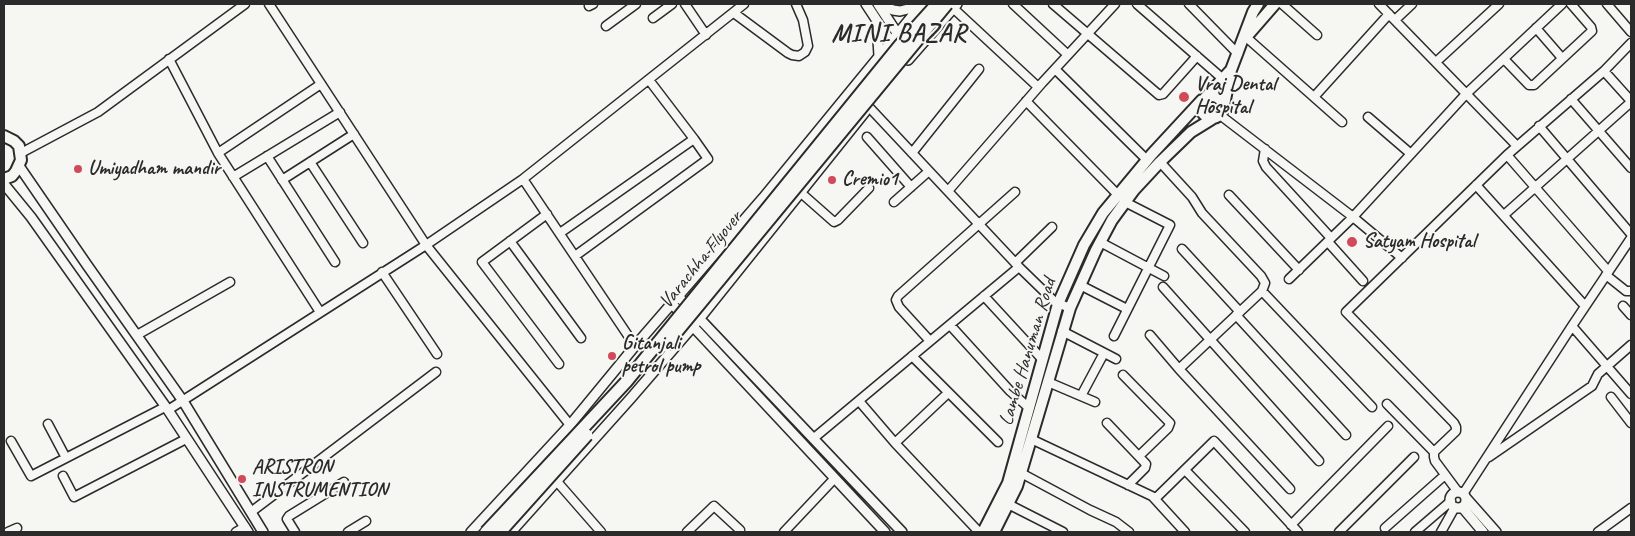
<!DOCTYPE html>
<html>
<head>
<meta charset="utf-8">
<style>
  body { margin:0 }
  #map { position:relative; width:1635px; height:536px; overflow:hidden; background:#f6f6f2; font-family:Caveat,sans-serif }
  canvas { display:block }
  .frame { position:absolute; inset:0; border:5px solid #2b2b2b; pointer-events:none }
</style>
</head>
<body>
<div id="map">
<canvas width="1635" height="536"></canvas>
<div class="frame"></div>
</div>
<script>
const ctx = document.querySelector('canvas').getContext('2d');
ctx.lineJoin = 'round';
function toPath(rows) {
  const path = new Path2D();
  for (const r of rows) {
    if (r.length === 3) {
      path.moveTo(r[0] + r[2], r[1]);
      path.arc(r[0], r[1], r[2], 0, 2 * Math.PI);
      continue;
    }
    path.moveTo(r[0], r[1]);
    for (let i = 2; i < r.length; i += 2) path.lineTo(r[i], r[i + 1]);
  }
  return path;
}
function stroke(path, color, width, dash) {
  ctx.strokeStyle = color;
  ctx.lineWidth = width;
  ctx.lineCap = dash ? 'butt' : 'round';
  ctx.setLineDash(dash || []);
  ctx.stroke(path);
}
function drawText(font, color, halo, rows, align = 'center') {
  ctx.font = font + ' Caveat,sans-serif';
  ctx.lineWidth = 4;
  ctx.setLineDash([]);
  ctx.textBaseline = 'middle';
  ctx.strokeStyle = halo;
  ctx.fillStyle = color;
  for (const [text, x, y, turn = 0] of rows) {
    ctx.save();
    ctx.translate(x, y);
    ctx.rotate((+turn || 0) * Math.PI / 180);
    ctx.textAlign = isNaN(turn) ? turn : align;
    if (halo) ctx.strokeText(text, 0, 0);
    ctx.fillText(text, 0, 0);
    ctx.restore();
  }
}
const minor = toPath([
  [269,4,426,245,570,425],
  [685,4,706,35],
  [1013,4,1068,55],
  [1053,4,1159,95,1163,94,1197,56],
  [1137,4,1223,79],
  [1189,4,1238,54],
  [1282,4,1317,35],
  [1379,4,1517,146],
  [1607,4,1631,32],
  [589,6,593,4],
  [953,8,1038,87],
  [734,13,788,53,792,55,799,56,805,52,808,46,803,20,796,4],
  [653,18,672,4],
  [1395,20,1412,4],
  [606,26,636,4],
  [1536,28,1562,58],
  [1246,37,1342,122],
  [169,59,218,153],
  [1504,59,1529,85,1534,85,1592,31,1591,27,1571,4],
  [1436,62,1499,4],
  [1055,69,1147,160],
  [1604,71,1631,101],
  [1314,97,1389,14],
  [1571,99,1631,168],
  [1026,101,1118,195],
  [869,107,1019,267,1055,302,1070,308],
  [1220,115,1353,217,1402,258],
  [1368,117,1411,154],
  [1539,126,1631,234],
  [867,137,911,187],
  [1265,149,1263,161,1266,167,1331,238],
  [21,153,98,112,245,4],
  [912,153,979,69],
  [1507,155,1608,271],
  [267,156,335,262],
  [310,162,363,243],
  [1160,162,1192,197,1202,213,1261,276,1265,283,1262,291,1179,369],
  [233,177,340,112],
  [523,179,635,346],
  [282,180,354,134],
  [1476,185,1585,306],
  [948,191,1042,83,1115,4],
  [800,192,834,222,838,220,869,188],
  [1229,195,1299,270],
  [894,202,929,171],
  [547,214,482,262,559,364],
  [1504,215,1631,102],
  [560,233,694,139,649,80],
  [510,241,581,338],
  [1100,242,1164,276],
  [1328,242,1363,281],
  [1182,249,1240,312],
  [575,256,708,159,694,139],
  [1015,263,1052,227],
  [382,272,437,354],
  [1606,275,1626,291,1631,291],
  [1289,279,1353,217,1466,94,1562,4],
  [1080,285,1127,309],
  [1163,287,1319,461],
  [1262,291,1372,407],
  [984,296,1042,359],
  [1623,306,1631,315],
  [320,312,218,153,321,84],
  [1236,315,1346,435],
  [950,325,1010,391,1028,407],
  [1572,326,1631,394],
  [1062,331,1116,359],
  [137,335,230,282],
  [1150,335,1179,369,1290,489],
  [1114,336,1170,225,1125,202],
  [930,341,899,307,896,300,898,296,1015,192],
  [912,356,998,442],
  [1123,375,1170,423,1168,428,1139,456],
  [1048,382,1095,402],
  [1081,396,1104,353],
  [1611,397,1631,423],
  [859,401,895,443,979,532],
  [1387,404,1434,452],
  [168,410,426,245,523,179,744,4],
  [1107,423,1146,464,1145,468,1128,485],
  [48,424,66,458],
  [814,438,1019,267],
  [1031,439,1156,498,1214,441,1298,532],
  [11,441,31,476,165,407],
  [895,443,948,393],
  [1489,457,1592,386,1598,374,1631,345],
  [1185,470,1245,532],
  [1021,473,1090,510,1116,522,1129,532],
  [63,476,74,497,186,439],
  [553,477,601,532],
  [1458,492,1435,461,1434,457,1434,452,1456,431,1456,427,1454,423,1346,312,1507,155,1604,71,1631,43],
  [1463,494,1572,326,1631,238],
  [1153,497,1185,532],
  [1008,504,1063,532],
  [251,512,436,372],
  [1291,525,1388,426],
  [1385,528,1445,475],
  [8,532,17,528],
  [236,532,245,527],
  [295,532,287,519,289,516,344,482],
  [348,532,366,521],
  [687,532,714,506,740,530],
  [784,532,834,479],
  [1339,532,1414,457],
  [1415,532,1451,501],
  [1441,532,1455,507],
  [1598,532,1631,508]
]);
const tertiary = toPath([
  [866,4,893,45],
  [878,4,899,36],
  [881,4,893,10,900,11,912,8,921,5],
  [877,24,879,56],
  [908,60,957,4],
  [19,166,87,265,183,401,263,532],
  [4,184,31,217,168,410,248,532],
  [678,296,902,532],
  [672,304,885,532],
  [1458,500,8],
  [1466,498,1496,532],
  [1462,507,1483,532],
  [471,532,570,425,635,346,763,198,922,4],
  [511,532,631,398,700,318,865,112]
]);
const secondary = toPath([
  [1248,35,1275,4],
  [1212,107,11],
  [1205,98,1230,71],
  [1223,110,1231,70,1253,12,1258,4],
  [4,136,14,141,19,146,21,160,16,171,12,176,4,179],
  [983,532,1008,483,1058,304,1084,245,1103,213,1118,195,1152,154,1202,100],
  [994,532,1017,486,1070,308,1096,250,1112,220,1134,190,1160,162,1191,132,1212,119]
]);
stroke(minor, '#2b2b2b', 11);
stroke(tertiary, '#2b2b2b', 12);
stroke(secondary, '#2b2b2b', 14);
stroke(minor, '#f6f6f2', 8);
stroke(tertiary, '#f6f6f2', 9);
stroke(secondary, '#f6f6f2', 10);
const primaryBridge = toPath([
  [665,346,947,4],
  [486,532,626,382,900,45,937,4],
  [500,532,587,435]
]);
stroke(primaryBridge, '#2b2b2b', 15, []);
stroke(primaryBridge, '#f6f6f2', 11);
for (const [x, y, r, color] of [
  [1184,97,6,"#d1495b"],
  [78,169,5,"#d1495b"],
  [832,180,5,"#d1495b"],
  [1352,242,6,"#d1495b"],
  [612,356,5,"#d1495b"],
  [242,479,5,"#d1495b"]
]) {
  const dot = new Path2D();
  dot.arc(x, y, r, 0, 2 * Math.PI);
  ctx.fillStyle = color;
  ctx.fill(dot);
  stroke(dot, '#f6f6f2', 2);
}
drawText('bold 20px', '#2b2b2b', '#f6f6f2', [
  ["Vraj Dental",1195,85],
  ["Hospital",1195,108],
  ["Umiyadham mandir",88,169],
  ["Cremio1",842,180],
  ["Satyam Hospital",1363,242],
  ["Gitanjali",622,344],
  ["petrol pump",622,367],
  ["ARISTRON",252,468],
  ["INSTRUMENTION",252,491]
], 'left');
drawText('20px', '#2b2b2b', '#f6f6f2', [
  ["Varachha Flyover",701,260,-51],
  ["Lambe Hanuman Road",1028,352,-73]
]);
ctx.letterSpacing = '1px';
drawText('bold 25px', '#2b2b2b', '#f6f6f2', [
  ["MINI BAZAR",899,34]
]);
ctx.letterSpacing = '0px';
</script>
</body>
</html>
